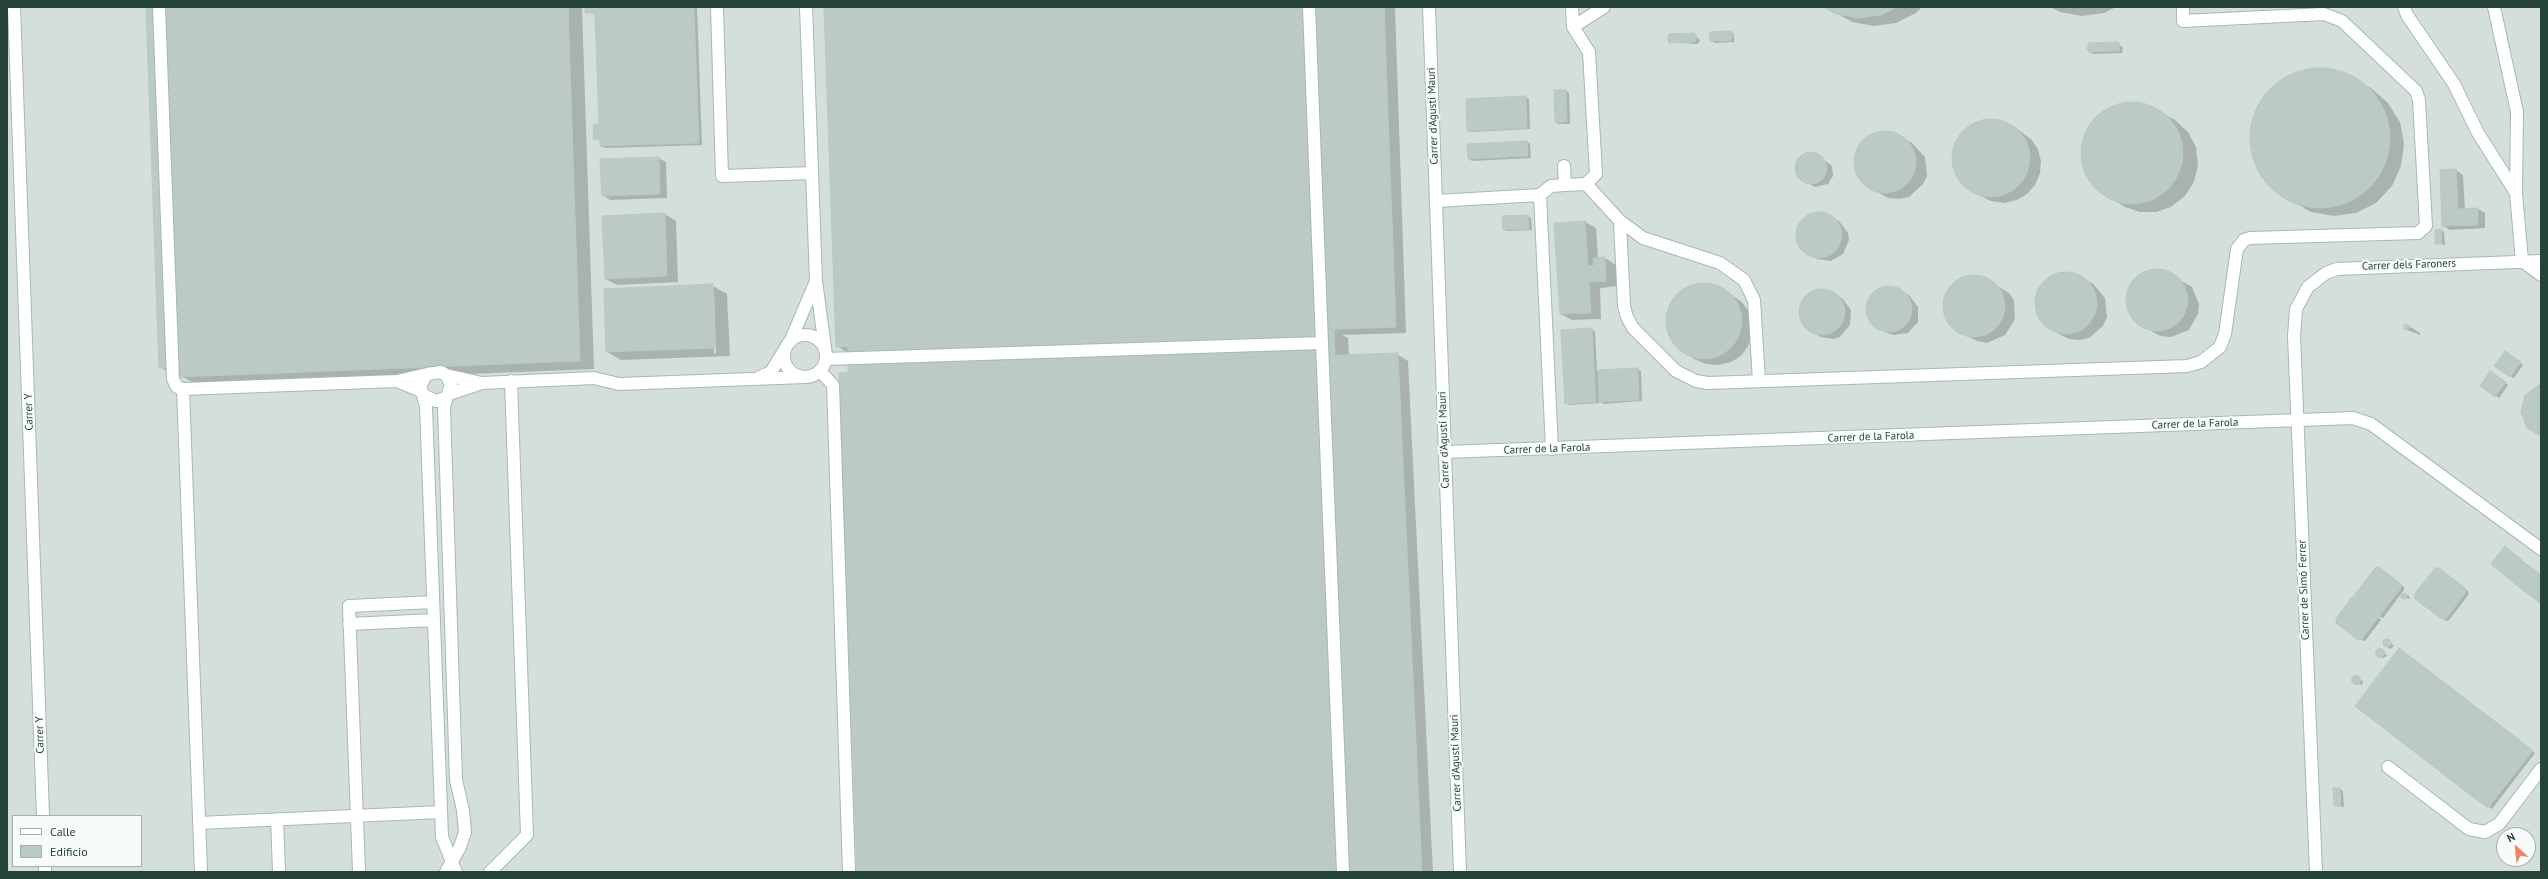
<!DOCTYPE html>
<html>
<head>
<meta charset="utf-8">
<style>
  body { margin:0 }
  #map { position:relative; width:2548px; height:879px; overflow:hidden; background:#e6efeb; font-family:"PT Sans",sans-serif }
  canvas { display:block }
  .frame { position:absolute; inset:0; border:8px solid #24423a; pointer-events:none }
  .legend { position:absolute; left:12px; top:815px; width:130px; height:52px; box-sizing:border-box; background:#f7fbf9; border:1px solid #a3b1ad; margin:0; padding:5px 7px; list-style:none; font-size:12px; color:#24423a }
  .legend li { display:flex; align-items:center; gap:8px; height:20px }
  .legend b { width:20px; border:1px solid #a3b1ad }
  .north { position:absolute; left:2496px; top:827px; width:40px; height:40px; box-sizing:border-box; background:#f7fbf9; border:1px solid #a3b1ad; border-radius:50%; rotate:333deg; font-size:11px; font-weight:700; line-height:16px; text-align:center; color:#24423a }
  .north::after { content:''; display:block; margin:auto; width:14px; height:18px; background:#f4845f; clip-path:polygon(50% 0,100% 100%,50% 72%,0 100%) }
</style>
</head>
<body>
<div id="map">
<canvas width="2548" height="879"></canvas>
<div class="frame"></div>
<ul class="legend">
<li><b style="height:5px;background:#fff"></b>Calle</li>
<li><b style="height:11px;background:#bbcac4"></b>Edificio</li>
</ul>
<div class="north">N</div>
</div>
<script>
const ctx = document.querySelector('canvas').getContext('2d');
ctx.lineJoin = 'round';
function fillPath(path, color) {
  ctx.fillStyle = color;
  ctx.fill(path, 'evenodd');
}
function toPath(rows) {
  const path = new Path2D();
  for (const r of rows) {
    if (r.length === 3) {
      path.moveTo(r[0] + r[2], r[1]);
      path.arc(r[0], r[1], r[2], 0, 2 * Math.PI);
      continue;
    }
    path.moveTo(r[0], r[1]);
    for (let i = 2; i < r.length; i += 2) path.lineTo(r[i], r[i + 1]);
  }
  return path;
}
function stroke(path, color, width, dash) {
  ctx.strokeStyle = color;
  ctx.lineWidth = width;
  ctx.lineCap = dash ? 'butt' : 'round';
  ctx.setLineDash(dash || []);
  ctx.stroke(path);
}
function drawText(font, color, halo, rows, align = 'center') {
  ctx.font = font + ' "PT Sans",sans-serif';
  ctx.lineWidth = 4;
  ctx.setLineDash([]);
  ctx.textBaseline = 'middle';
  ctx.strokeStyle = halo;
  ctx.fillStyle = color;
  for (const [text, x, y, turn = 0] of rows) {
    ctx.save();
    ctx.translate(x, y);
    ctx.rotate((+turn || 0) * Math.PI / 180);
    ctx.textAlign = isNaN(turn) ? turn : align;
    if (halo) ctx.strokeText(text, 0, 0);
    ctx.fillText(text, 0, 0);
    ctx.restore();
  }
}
fillPath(toPath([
  [7,7,2541,7,2541,872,7,872],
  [13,816,141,816,141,866,13,866],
  [2504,835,2528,835,2528,859,2504,859]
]), '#d4dfda');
fillPath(toPath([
  [147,7,582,7,594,369,197,385,182,376,175,376,160,367],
  [586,7,697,7,702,145,605,148,601,146,601,140,594,139,600,125,596,14,586,12],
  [825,7,1395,7,1406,333,1342,335,1348,338,1349,356,1397,354,1408,361,1433,872,858,872,849,373,848,353,837,346],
  [1825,7,1922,7,1916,13,1896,23,1874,26,1852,22],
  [2050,7,2116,7,2104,13,2082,16,2060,12],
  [1731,32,1734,34,1734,42,1715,43,1711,41],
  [1694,34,1700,40,1698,44,1670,42],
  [2118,43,2123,48,2122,53,2093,54,2090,52],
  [2311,69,2334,70,2371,88,2388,103,2400,122,2404,144,2401,166,2392,186,2376,203,2356,213,2334,216,2311,212,2292,201,2276,192,2261,176,2252,154,2251,132,2257,109,2270,90,2289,76],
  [1566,91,1569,93,1570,124,1559,124,1556,122],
  [1526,97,1529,99,1530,129,1472,132,1468,130],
  [2127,103,2144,104,2175,120,2188,132,2196,147,2198,165,2194,182,2185,196,2171,207,2156,212,2140,212,2125,207,2097,189,2087,176,2082,161,2082,145,2088,130,2097,117,2110,108],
  [1986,120,1999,120,2010,124,2031,139,2038,149,2041,161,2040,173,2035,185,2027,194,2017,200,2004,203,1991,201,1979,195,1968,188,1959,179,1954,167,1952,154,1956,141,1964,131,1974,123],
  [1892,133,1912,143,1925,157,1927,176,1923,184,1909,197,1899,199,1888,198,1867,186,1856,169,1855,159,1864,140,1873,135],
  [1527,142,1530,144,1531,158,1472,161,1469,159],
  [1807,153,1817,154,1832,166,1833,176,1828,184,1814,187,1796,172,1799,158],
  [658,158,666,162,667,198,610,200,603,195],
  [2456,170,2463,175,2465,210,2478,209,2485,213,2485,228,2450,230,2443,226,2441,171],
  [1816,213,1839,221,1848,233,1849,240,1843,254,1831,261,1817,259,1803,251,1797,238,1797,231,1804,219],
  [665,214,676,221,678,282,617,285,606,279],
  [1528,216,1531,218,1532,230,1507,231,1504,229],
  [1585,222,1596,228,1598,258,1605,258,1616,265,1617,286,1600,288,1601,319,1572,320,1561,314,1555,224],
  [2441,230,2444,232,2445,245,2436,243],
  [2164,271,2192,287,2199,304,2198,314,2189,330,2171,337,2160,336,2139,324,2128,307,2130,287,2136,279,2145,273],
  [2062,273,2081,277,2093,284,2105,298,2107,317,2103,326,2089,338,2079,340,2069,339,2059,334,2048,327,2036,310,2039,290,2053,276],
  [1980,276,2009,293,2014,300,2015,319,2005,335,1987,343,1977,341,1956,330,1945,313,1944,303,1953,284,1962,278],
  [1698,284,1710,284,1721,288,1742,302,1749,312,1752,335,1748,346,1741,356,1731,362,1718,365,1706,364,1694,359,1673,343,1667,331,1666,319,1669,306,1676,296,1686,288],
  [713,286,727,294,730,356,621,360,607,352],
  [712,293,714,293,716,353,714,353],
  [1887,287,1909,295,1918,307,1918,322,1908,333,1894,335,1887,333,1870,319,1868,305,1870,299,1880,289],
  [1819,291,1842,298,1851,310,1850,325,1840,337,1834,339,1820,337,1802,322,1800,309,1802,302,1812,293],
  [2409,326,2420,333,2420,335,2405,329],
  [1591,329,1595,331,1597,371,1637,369,1641,371,1642,401,1604,404,1599,401,1599,403,1570,405,1566,403],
  [2509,354,2523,365,2514,378,2510,376],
  [2494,374,2508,385,2499,398,2481,386],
  [2508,549,2541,576,2541,603,2492,564],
  [2382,571,2404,587,2404,590,2383,618,2379,616],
  [2442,571,2468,591,2469,594,2449,620,2446,621,2442,618],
  [2405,594,2409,596,2410,599,2405,598,2403,595],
  [2356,601,2381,620,2365,641,2358,639],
  [2388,640,2394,646,2390,649,2384,644],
  [2380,650,2384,652,2387,656,2383,658,2379,656,2377,653],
  [2403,652,2535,753,2492,809,2356,705],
  [2355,678,2363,681,2362,685,2354,682],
  [2340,789,2343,791,2344,807,2335,806]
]), '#0003');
const building = toPath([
  [146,7,568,7,580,361,181,377,180,368,159,368,146,7],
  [585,7,694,7,699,143,600,146,600,139,593,139,594,124,599,124,595,13,585,13,585,7],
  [824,7,1384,7,1396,327,836,347,824,7],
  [1823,7,1897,7,1881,15,1859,18,1836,14,1823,7],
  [1731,31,1733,36,1731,41,1711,41,1709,37,1710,32,1731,31],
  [1694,33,1697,37,1695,42,1669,43,1668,40,1669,34,1694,33],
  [2118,42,2120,46,2119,51,2089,52,2087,48,2089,43,2118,42],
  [2320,138,70],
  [1554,90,1566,90,1567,122,1555,122,1554,90],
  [1526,96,1527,128,1467,131,1466,99,1526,96],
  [2132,153,51],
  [1991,158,39],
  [1885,162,31],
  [1527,141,1528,156,1468,159,1467,144,1527,141],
  [1811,168,16],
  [659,157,660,194,602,196,600,159,659,157],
  [2456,169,2458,209,2478,208,2478,225,2442,226,2440,170,2456,169],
  [1819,235,23],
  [665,213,667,276,605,279,602,216,665,213],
  [1528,215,1529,229,1503,230,1502,216,1528,215],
  [1585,221,1588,266,1594,265,1593,258,1605,257,1606,281,1589,282,1591,313,1560,314,1554,223,1585,221],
  [2441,229,2442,244,2435,244,2435,230,2441,229],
  [2157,300,31],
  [2066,303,31],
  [1974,306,31],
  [1704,321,38],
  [713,284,715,348,606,352,604,289,713,284],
  [1889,309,23],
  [1822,312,23],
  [2404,325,2409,325,2409,329,2404,330,2404,325],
  [1592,328,1596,402,1565,404,1561,330,1592,328],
  [1334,329,1335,355,848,373,848,347,1334,329],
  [2505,351,2521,362,2510,377,2494,366,2505,351],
  [1398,353,1422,872,857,872,839,373,1398,353],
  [1638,368,1639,400,1599,402,1598,370,1638,368],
  [2490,371,2506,382,2495,397,2480,386,2490,371],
  [2539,385,2541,385,2541,436,2527,428,2521,412,2525,395,2539,385],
  [2505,546,2522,560,2508,578,2491,564,2505,546],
  [2522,561,2540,574,2525,592,2508,578,2522,561],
  [2379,567,2401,584,2401,588,2379,617,2353,597,2375,568,2379,567],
  [2435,568,2439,568,2465,588,2466,592,2446,619,2442,619,2415,599,2414,595,2435,568],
  [2540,575,2541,575,2541,604,2526,592,2540,575],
  [2404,596,3],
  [2352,597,2378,618,2362,639,2358,640,2336,623,2336,619,2352,597],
  [2387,643,4],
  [2399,648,2518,739,2473,797,2355,706,2399,648],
  [2380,653,4.5],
  [2356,680,4.5],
  [2518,739,2533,751,2488,808,2473,797,2518,739],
  [2333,788,2340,788,2341,806,2334,806,2333,788]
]);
fillPath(building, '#bbcac4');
stroke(building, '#b8c9c2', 1);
const lane = toPath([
  [159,7,173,379,177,387,183,389,397,381],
  [717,7,722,176,812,173],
  [806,7,816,281],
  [1309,7,1322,343],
  [1572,7,1573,27,1589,52,1596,174,1586,184],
  [2404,7,2407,15,2454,84,2478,133,2516,193],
  [2494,7,2517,112,2516,193,2522,261,2541,275],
  [1573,27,1604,7],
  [1565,185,1586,184,1620,221,1624,306,1627,317,1633,328,1676,371,1696,381,1708,383,2187,366,2201,362,2220,347,2225,334,2237,249,2244,240,2250,238,2418,233,2426,226,2419,100,2416,91,2342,21,2324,14,2183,21,2183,7],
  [1540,195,1552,449],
  [1436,201,1540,195,1551,186,1565,185,1564,166],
  [1620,221,1643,238,1720,263,1744,280,1754,300,1759,381],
  [805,356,21],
  [790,342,816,281,826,355],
  [826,359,1322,343,1343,872],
  [820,371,833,385,849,872],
  [446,375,482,383,449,394],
  [760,377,771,372,785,349],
  [482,383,594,378,619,384,805,377],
  [183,389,201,872],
  [421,391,397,381,427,374],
  [423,395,426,407,442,837,456,872],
  [445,398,436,401,423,395,420,386,427,374,441,372,446,375,451,384,444,407,456,780,463,810,465,832,460,847,446,872],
  [1445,452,2353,418,2371,424,2541,549],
  [349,624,434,620],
  [2388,767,2469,829,2485,832,2499,824,2541,769],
  [277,819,279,872],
  [199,823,441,812],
  [359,872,349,606,433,602],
  [490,872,527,835,511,381],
  [2316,872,2294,336,2296,309,2308,287,2326,273,2337,269,2541,261]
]);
const street = toPath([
  [14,7,43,816],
  [1429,7,1460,872],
  [45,866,45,872]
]);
stroke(lane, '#a8b8b2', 14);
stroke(street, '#a8b8b2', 14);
stroke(lane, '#fff', 12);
stroke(street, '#fff', 12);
drawText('11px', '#24423a', '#f7fbf9', [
  ["Carrer d'Agustí Mauri",1433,116,-92],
  ["Carrer dels Faroners",2409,265,-2],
  ["Carrer Y",29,412,-92],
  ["Carrer de la Farola",2195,424,-2],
  ["Carrer de la Farola",1871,437,-2],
  ["Carrer d'Agustí Mauri",1444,440,-92],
  ["Carrer de la Farola",1547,449,-2],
  ["Carrer de Simó Ferrer",2304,590,-92],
  ["Carrer Y",40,735,-92],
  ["Carrer d'Agustí Mauri",1456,763,-92]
]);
</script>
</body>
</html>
